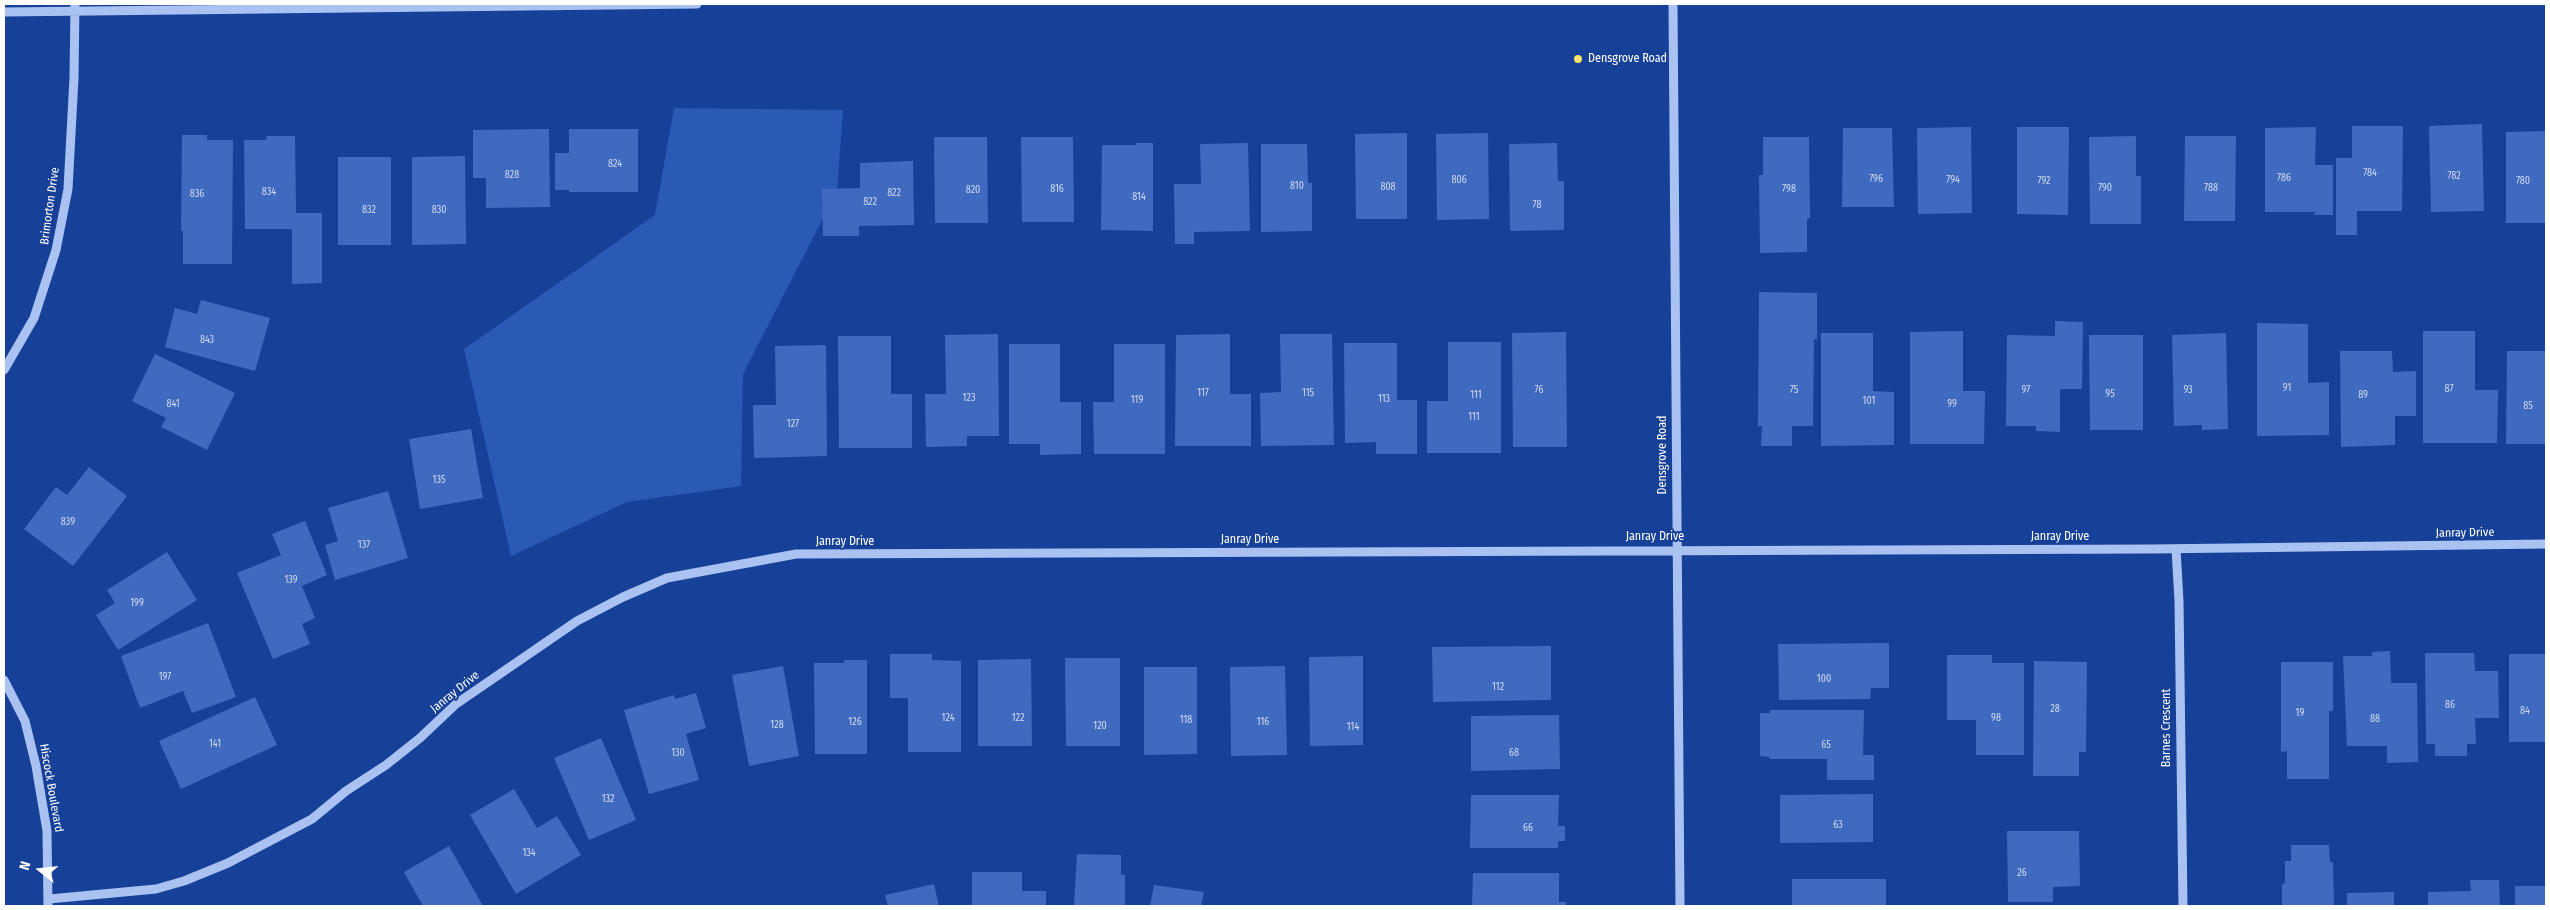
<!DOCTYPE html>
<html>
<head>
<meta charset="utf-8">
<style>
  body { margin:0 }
  #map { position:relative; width:2550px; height:910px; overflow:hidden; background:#174198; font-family:"Fira Sans Condensed",sans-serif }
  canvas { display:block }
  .frame { position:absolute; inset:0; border:5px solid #fff; pointer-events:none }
  .north { position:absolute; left:15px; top:845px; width:50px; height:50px; -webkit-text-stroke:4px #174198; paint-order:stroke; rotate:286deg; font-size:14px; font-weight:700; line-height:20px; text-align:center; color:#fff }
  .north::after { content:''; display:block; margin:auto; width:18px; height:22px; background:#fff; clip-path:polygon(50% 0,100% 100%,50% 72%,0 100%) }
</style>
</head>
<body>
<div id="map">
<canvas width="2550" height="910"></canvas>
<div class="frame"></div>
<div class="north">N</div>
</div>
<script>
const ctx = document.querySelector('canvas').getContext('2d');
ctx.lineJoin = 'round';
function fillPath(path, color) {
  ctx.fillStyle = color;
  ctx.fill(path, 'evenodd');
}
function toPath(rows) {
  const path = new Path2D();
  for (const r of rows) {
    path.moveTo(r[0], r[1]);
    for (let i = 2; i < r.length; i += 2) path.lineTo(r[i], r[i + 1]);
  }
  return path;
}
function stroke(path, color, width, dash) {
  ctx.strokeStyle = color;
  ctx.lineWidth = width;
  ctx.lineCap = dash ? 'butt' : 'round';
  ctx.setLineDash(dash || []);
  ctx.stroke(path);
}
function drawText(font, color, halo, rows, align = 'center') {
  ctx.font = font + ' "Fira Sans Condensed",sans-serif';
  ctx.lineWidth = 4;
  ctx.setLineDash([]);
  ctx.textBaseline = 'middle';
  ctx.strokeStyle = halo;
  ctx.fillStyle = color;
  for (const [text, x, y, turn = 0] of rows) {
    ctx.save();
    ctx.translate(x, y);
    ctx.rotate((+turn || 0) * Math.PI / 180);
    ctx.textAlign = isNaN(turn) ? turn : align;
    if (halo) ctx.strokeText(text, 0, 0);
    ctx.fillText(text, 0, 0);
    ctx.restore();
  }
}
fillPath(toPath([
  [674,108,843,110,837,191,743,374,741,486,627,502,511,556,464,349,655,215]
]), '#2a5ab6');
fillPath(toPath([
  [2482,124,2484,211,2431,212,2429,126],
  [2352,126,2403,126,2402,211,2357,211,2357,235,2336,235,2336,158,2352,158],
  [1971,127,1972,213,1918,214,1917,128],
  [2017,127,2069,127,2068,215,2017,214],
  [2316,127,2315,165,2333,165,2333,215,2314,215,2315,212,2265,212,2265,128],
  [1843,128,1892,128,1894,207,1842,207],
  [549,129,550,207,486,208,486,178,473,178,473,130],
  [569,129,638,129,638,192,569,192,569,190,555,190,555,153,569,153],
  [2546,131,2546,223,2506,223,2506,132],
  [1407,133,1407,219,1356,219,1355,134],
  [1488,133,1489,219,1437,220,1436,134],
  [182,135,207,135,207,140,233,140,232,264,183,264,183,231,181,231],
  [267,136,295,136,296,213,322,213,322,283,292,284,292,229,245,229,244,140,266,140],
  [2136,136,2136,176,2141,176,2141,224,2090,224,2089,137],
  [2185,136,2236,136,2235,221,2184,221],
  [934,137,987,137,988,223,935,223],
  [1021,137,1073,137,1074,222,1022,222],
  [1763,137,1809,137,1810,218,1807,219,1807,252,1760,253,1759,175,1763,175],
  [1136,143,1153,143,1153,231,1101,230,1102,145,1136,145],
  [1248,143,1250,231,1194,232,1194,244,1175,244,1174,184,1201,184,1200,144],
  [1557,143,1558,181,1564,181,1564,230,1510,231,1509,144],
  [1261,144,1307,144,1308,183,1312,183,1312,231,1261,232],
  [465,156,466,244,412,245,412,157],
  [338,157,391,157,391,245,338,245],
  [913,161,914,225,859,226,859,236,823,236,822,189,860,188,860,163],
  [1759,292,1817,293,1817,339,1814,339,1813,426,1792,426,1792,446,1761,446,1762,426,1758,427],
  [201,300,270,318,255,371,165,347,175,308,197,314],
  [2055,321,2083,322,2082,389,2060,389,2060,432,2036,431,2036,426,2006,426,2007,335,2055,336],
  [2257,323,2308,324,2308,383,2329,382,2329,435,2257,436],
  [1963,331,1963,391,1985,391,1984,444,1910,444,1910,332],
  [2423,331,2475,331,2475,390,2498,390,2497,443,2423,443],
  [1566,332,1567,447,1513,447,1512,333],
  [1821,333,1873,333,1873,391,1894,392,1894,445,1821,446],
  [2226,333,2228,429,2202,430,2202,425,2174,426,2172,335],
  [998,334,999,436,967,436,967,446,926,447,925,394,946,394,945,335],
  [1230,334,1230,394,1251,394,1251,446,1175,446,1176,335],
  [1280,334,1332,334,1334,445,1261,446,1260,393,1281,392],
  [2089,335,2143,335,2143,430,2090,430],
  [838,336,891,336,891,394,912,394,912,448,839,448],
  [1448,342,1501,342,1501,453,1427,453,1427,401,1448,401],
  [1344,343,1397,343,1397,400,1417,400,1417,454,1376,454,1376,442,1345,443],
  [1009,344,1060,344,1060,402,1081,402,1081,454,1040,455,1040,444,1009,444],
  [1114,344,1165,344,1165,454,1094,454,1093,402,1114,402],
  [826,345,827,456,754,458,753,405,776,405,775,346],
  [2340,351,2392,351,2393,372,2416,371,2416,416,2395,416,2395,445,2341,447],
  [2507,351,2546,351,2546,444,2506,444],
  [155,354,235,393,207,450,161,427,166,418,132,401],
  [471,429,483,498,420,509,409,439],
  [89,467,127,496,73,566,24,529,56,487,67,495],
  [388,491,408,558,335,580,325,545,338,541,328,508],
  [305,521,327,575,302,586,315,618,302,624,310,644,273,659,237,573,281,555,272,534],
  [167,552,197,600,118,650,96,615,115,603,107,590],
  [208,623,236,697,192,713,183,691,140,708,121,656],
  [1889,643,1889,688,1871,688,1870,699,1779,700,1778,644],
  [1551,646,1551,700,1433,702,1432,647],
  [2390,651,2391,683,2417,683,2418,762,2387,763,2387,746,2347,746,2343,656,2372,656,2372,652],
  [2425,653,2474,653,2475,671,2498,671,2499,718,2475,718,2476,744,2467,744,2467,756,2435,756,2435,744,2426,744],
  [890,654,932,654,932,660,961,661,961,752,908,752,908,698,890,698],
  [2509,654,2546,654,2546,742,2509,742],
  [1947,655,1992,655,1992,663,2024,663,2024,755,1976,755,1976,720,1947,720],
  [1363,656,1363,745,1310,746,1309,657],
  [1065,658,1120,658,1120,746,1066,746],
  [1031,659,1032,746,978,746,978,660],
  [844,660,867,660,867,754,815,754,814,663,844,663],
  [2034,661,2087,662,2086,752,2079,752,2079,776,2033,776],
  [2281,662,2333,662,2333,711,2329,711,2329,779,2287,779,2287,751,2281,752],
  [783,666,799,756,749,766,732,675],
  [1285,666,1287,755,1231,756,1230,667],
  [1144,667,1197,667,1197,754,1144,755],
  [696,693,706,728,686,734,699,780,649,794,624,710,674,695,675,699],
  [255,697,277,745,181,789,159,741],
  [1770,710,1864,710,1863,755,1874,755,1874,780,1827,780,1827,759,1770,759,1769,757,1760,756,1760,713,1770,713],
  [1559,715,1560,769,1471,771,1471,716],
  [601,738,636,820,589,840,554,758],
  [514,789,537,828,557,816,581,855,516,894,470,815],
  [1873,794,1873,842,1780,843,1780,795],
  [1471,795,1559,795,1558,826,1565,826,1565,841,1558,841,1558,848,1470,848],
  [2007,831,2079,831,2080,886,2053,887,2053,902,2008,902],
  [2291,845,2329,845,2330,862,2333,862,2334,906,2282,906,2282,884,2285,883,2285,861,2291,861],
  [449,846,483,906,423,906,404,872],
  [1077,854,1121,855,1121,875,1125,875,1125,906,1074,906],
  [972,872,1022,872,1022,891,1046,891,1046,906,972,906],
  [1473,873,1559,873,1559,902,1566,902,1566,906,1472,906],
  [1792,879,1886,879,1886,906,1792,906],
  [2470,880,2499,880,2500,906,2428,906,2428,892,2471,891],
  [934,884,939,906,888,906,885,895],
  [1154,885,1204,892,1201,906,1150,906],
  [2515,886,2546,886,2546,906,2515,906],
  [2394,892,2394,906,2347,906,2347,893]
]), '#3f6abf');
stroke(toPath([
  [1673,4,1680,906],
  [4,12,697,4],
  [4,370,34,318,56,250,68,189,74,78,75,4],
  [2176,549,2179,601,2183,906],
  [4,680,25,721,36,766,47,831,48,906],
  [49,899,156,889,184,881,228,863,312,819,346,791,386,765,420,738,456,704,577,621,623,597,667,578,796,554,2152,549,2546,544]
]), '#aac2f1', 9);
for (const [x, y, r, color] of [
  [1578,59,5,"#ffe46b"]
]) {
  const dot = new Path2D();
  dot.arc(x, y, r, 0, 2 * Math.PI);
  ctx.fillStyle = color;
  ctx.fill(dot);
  stroke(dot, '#174198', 2);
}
drawText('10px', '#cfdaef', null, [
  ["824",615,164],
  ["784",2370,173],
  ["828",512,175],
  ["782",2454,176],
  ["786",2284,178],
  ["796",1876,179],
  ["806",1459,180],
  ["794",1953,180],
  ["792",2044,181],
  ["780",2523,181],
  ["810",1297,186],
  ["808",1388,187],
  ["790",2105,188],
  ["788",2211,188],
  ["816",1057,189],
  ["798",1789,189],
  ["820",973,190],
  ["834",269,192],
  ["822",894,193],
  ["836",197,194],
  ["814",1139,197],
  ["822",870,202],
  ["78",1537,205],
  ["832",369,210],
  ["830",439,210],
  ["843",207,340],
  ["91",2287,388],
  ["87",2449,389],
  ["76",1539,390],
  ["75",1794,390],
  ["97",2026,390],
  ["93",2188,390],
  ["117",1203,393],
  ["115",1308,393],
  ["95",2110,394],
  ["111",1476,395],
  ["89",2363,395],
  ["123",969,398],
  ["113",1384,399],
  ["119",1137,400],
  ["101",1869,401],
  ["841",173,404],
  ["99",1952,404],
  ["85",2528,406],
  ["111",1474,417],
  ["127",793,424],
  ["135",439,480],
  ["839",68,522],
  ["137",364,545],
  ["139",291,580],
  ["199",137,603],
  ["197",165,677],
  ["100",1824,679],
  ["112",1498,687],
  ["86",2450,705],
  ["28",2055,709],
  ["84",2525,711],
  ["19",2300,713],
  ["124",948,718],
  ["122",1018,718],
  ["98",1996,718],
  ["88",2375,719],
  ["118",1186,720],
  ["126",855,722],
  ["116",1263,722],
  ["128",777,725],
  ["120",1100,726],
  ["114",1353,727],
  ["141",215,744],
  ["65",1826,745],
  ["130",678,753],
  ["68",1514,753],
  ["132",608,799],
  ["63",1838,825],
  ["66",1528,828],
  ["134",529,853],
  ["26",2022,873]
]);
drawText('12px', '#fff', '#174198', [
  ["Densgrove Road",1588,59]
], 'left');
drawText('12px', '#fff', '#174198', [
  ["Brimorton Drive",50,206,-82],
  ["Densgrove Road",1663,455,-90],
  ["Janray Drive",2465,533,-1],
  ["Janray Drive",1655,537],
  ["Janray Drive",2060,537],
  ["Janray Drive",1250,540],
  ["Janray Drive",845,542],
  ["Janray Drive",455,692,-39],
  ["Barnes Crescent",2167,728,-90],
  ["Hiscock Boulevard",51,788,80]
]);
</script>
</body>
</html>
